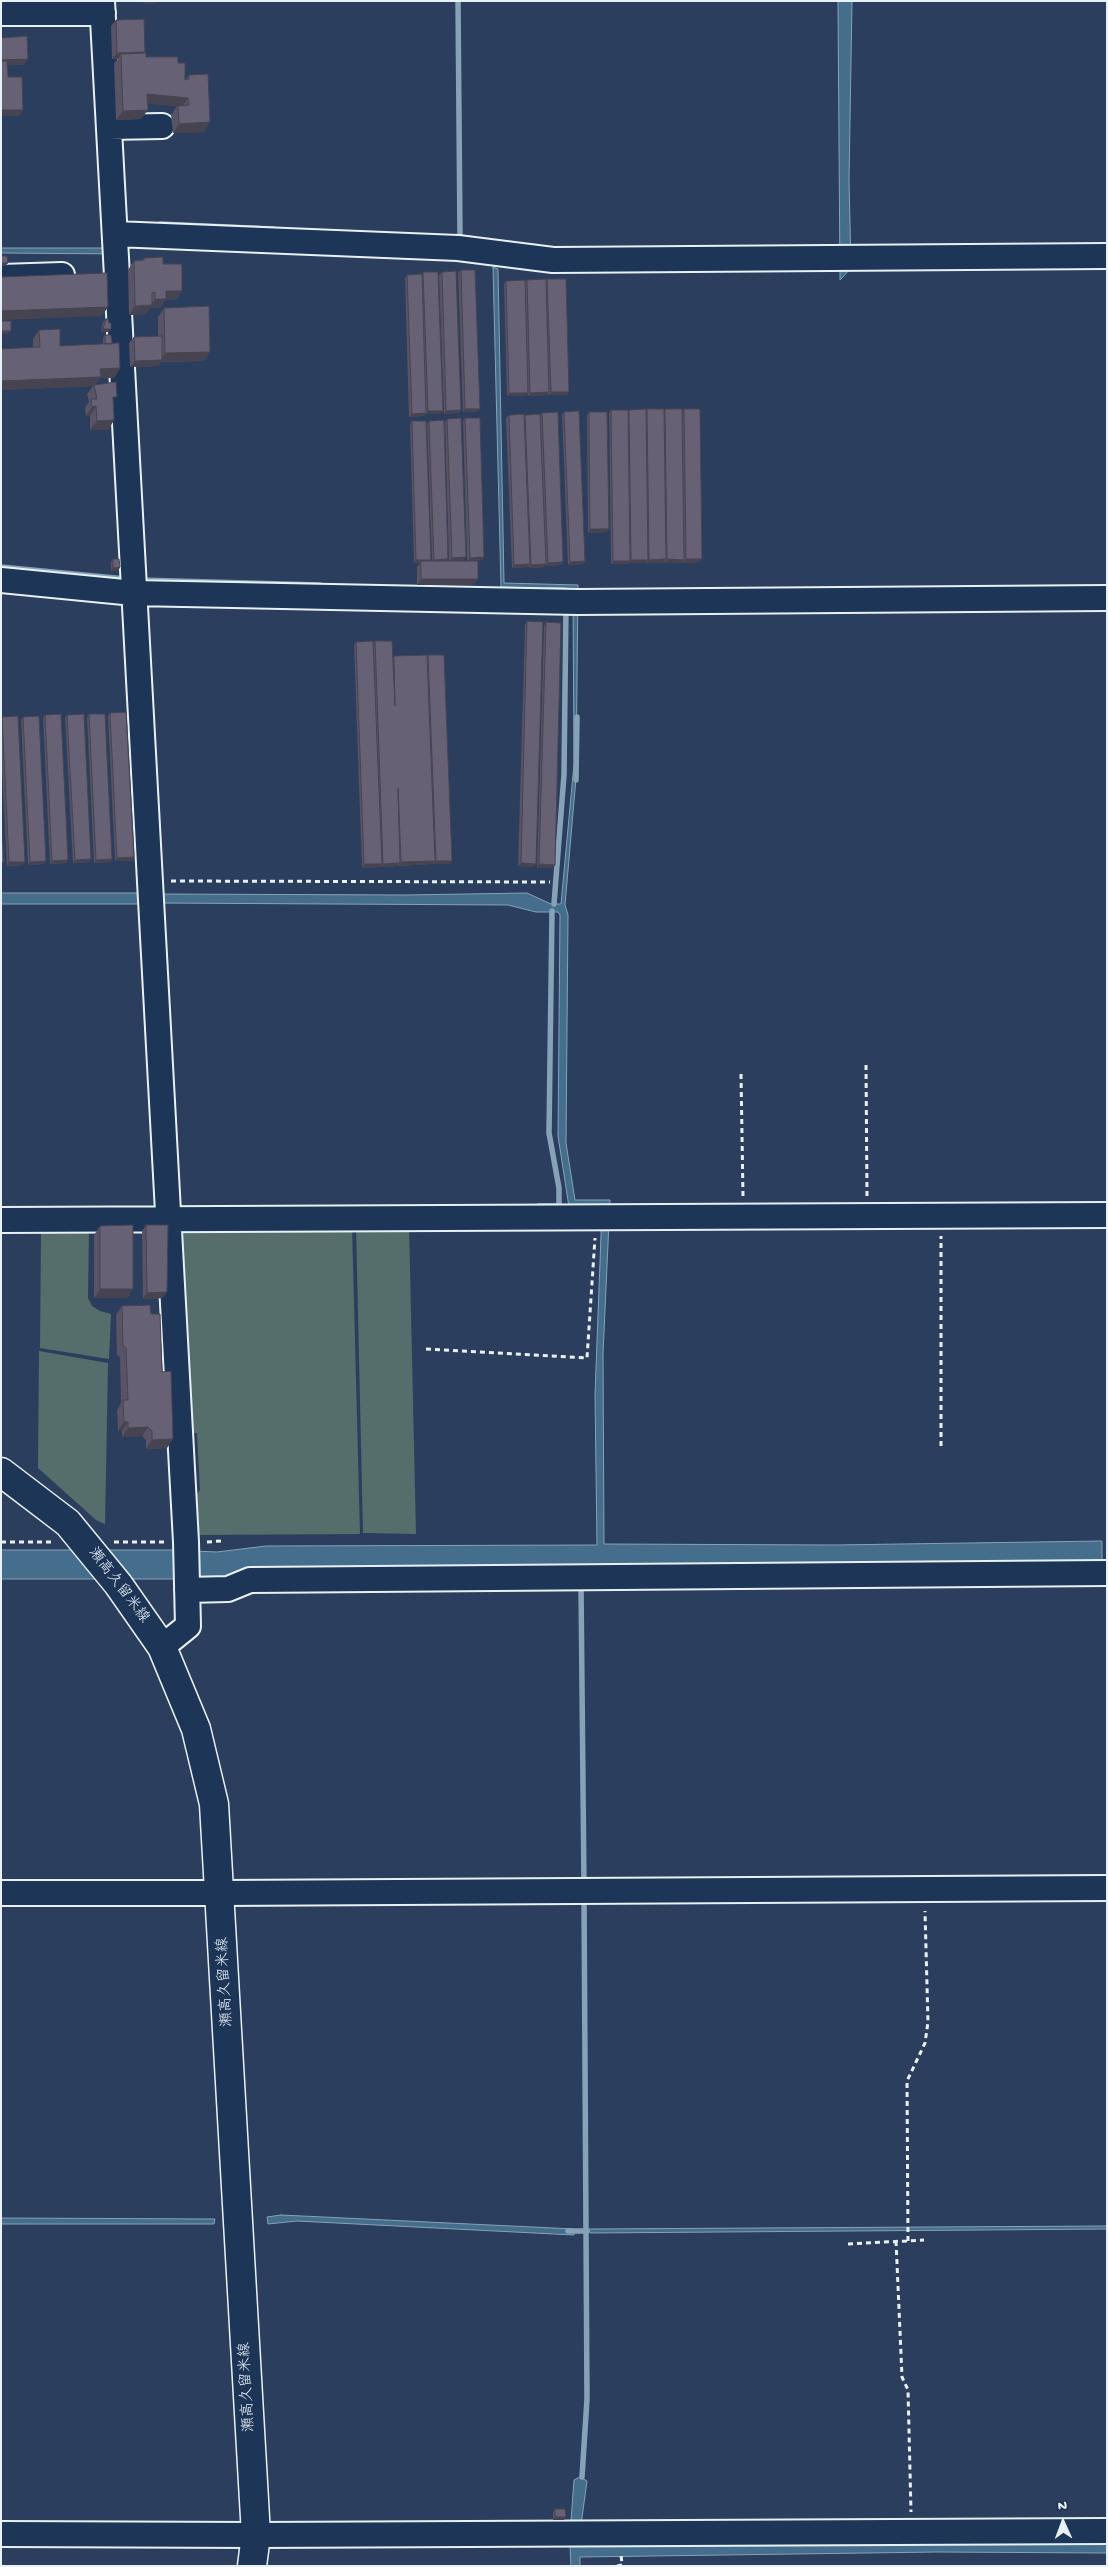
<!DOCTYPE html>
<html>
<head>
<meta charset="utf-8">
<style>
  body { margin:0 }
  #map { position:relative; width:1108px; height:2567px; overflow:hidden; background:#2c3e5d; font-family:"Gochi Hand",sans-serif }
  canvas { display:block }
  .frame { position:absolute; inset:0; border:2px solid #e8f1f8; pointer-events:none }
  .north { position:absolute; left:1038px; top:2497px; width:50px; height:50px; -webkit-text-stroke:4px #1d3557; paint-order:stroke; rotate:358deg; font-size:14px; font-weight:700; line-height:20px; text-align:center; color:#e8f1f8 }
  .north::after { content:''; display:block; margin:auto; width:18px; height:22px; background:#e8f1f8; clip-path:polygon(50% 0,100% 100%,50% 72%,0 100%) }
</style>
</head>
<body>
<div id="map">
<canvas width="1108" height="2567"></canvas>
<div class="frame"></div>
<div class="north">N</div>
</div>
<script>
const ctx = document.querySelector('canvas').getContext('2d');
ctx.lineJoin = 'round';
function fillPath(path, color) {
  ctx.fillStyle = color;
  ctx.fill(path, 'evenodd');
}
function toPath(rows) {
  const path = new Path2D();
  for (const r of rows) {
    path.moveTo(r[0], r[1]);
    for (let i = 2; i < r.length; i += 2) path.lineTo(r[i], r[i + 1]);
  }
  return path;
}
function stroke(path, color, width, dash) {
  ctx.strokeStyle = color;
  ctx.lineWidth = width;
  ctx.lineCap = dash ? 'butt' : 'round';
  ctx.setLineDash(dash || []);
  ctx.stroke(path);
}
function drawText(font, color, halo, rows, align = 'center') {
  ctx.font = font + ' "Gochi Hand","Klee One",sans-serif';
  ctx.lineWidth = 4;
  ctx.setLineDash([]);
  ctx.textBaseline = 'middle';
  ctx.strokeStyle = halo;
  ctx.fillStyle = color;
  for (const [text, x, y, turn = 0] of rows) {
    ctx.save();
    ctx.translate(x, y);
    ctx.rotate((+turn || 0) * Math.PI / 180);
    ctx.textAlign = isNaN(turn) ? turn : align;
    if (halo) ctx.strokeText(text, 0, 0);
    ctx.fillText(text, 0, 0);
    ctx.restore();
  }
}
fillPath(toPath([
  [409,1224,416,1534,363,1533,356,1226],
  [352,1225,360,1534,192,1535,192,1501,200,1490,197,1433,188,1433,178,1227],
  [89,1231,88,1298,92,1306,100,1311,111,1314,109,1359,40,1348,41,1232],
  [39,1351,108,1363,105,1524,96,1520,38,1468]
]), '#556e6b');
const water = toPath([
  [838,1,852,1,849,180,851,268,840,280,838,1],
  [1,248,123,248,124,254,1,253,1,248],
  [493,267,498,269,504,583,578,585,576,778,565,905,568,915,566,1143,575,1200,610,1200,603,1354,604,1544,834,1545,1102,1541,1102,1565,197,1578,193,1551,217,1552,266,1546,597,1545,595,1395,602,1209,569,1207,558,1136,560,915,558,912,536,912,508,905,159,903,159,894,406,895,527,893,551,904,561,904,574,764,573,592,572,589,501,587,493,267],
  [1,893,143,893,144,904,1,904,1,893],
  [1,1550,177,1550,178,1579,1,1579,1,1550],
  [281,2215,574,2229,574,2235,297,2221,268,2224,267,2217,281,2215],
  [1,2218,215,2219,214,2224,1,2224,1,2218],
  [1107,2226,1107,2229,590,2233,589,2229,1107,2226],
  [580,2477,587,2481,581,2525,583,2546,878,2542,1107,2543,1107,2553,937,2552,580,2557,580,2566,571,2566,569,2529,277,2527,277,2522,571,2521,574,2480,580,2477]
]);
fillPath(water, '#456e8c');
stroke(water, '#86a2b7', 1);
stroke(toPath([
  [160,224,273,229],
  [452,238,460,236,458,1],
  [1,567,126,579],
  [139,580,320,585],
  [549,590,564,590,565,597],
  [576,780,577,717],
  [554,904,564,775,566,606],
  [539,1206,559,1206,559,1188,549,1133,552,911],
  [581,1584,584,1887],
  [568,2231,587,2231],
  [582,2477,587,2399,584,1896]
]), '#86a2b7', 5.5);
const minor = toPath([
  [102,1,186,1542,188,1626,162,1647],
  [1,13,103,13],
  [109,127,162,126],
  [115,234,458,248,553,260,1107,256],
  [1,277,62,275],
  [1,580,134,593,578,602,1107,598],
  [1,1220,1107,1215],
  [187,1590,228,1589,250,1580,1107,1573],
  [1,1893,221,1893,1107,1888],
  [1,2534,256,2535,1107,2531]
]);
const major = toPath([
  [1,1472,68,1523,118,1584,162,1647,196,1729,214,1804,256,2535,252,2566]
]);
stroke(minor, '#e8f1f8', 28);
stroke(major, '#e8f1f8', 31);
stroke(toPath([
  [171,881,550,882],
  [866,1065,867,1196],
  [741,1074,743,1196],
  [426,1349,587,1358,595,1238],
  [941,1446,941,1236],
  [1,1542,53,1542],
  [114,1542,166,1542],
  [207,1542,221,1541],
  [896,2241,902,2377,908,2390,911,2512],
  [908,2241,907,2081,925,2043,928,2022,925,1911],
  [848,2244,924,2240],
  [617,2566,622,2565,621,2554]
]), '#e8f1f8', 3, [5, 4]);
stroke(minor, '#1d3557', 24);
stroke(major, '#1d3557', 28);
fillPath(toPath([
  [116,20,145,52,144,53,146,57,178,63,185,80,189,75,204,132,173,133,171,115,177,106,148,103,141,119,116,120,114,63,118,59,112,59,111,26],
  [144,258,163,264,182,291,176,300,165,300,160,308,150,308,146,314,129,315,128,270,134,261,142,260],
  [461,270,477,412,463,412,458,273],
  [423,272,440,414,426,414,424,416,409,417,405,278,407,275,422,275],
  [442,272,461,410,458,413,444,414,439,275],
  [547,279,569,392,567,395,548,395,548,393,546,395,528,396,527,393,526,396,507,396,504,284,506,281,525,282,527,280,546,282],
  [164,308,204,361,161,362,158,366,130,367,129,343,134,337,158,336,158,317],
  [106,319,111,329,109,332,101,332,103,322],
  [39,330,60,346,103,344,103,338,105,335,112,344,120,368,114,378,100,378,95,385,114,402,114,420,108,430,90,430,90,416,86,416,85,408,89,402,87,394,93,386,1,390,1,349,33,347,33,339],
  [647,409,664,411,665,409,682,411,684,409,700,562,683,563,683,560,682,563,665,563,665,561,664,563,647,563,647,561,646,563,629,563,629,562,628,564,611,564,609,413,611,410,628,412,629,410,646,412],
  [564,412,585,561,583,564,568,565,562,415],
  [589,412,609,529,607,532,588,533,587,415],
  [542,413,563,562,561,565,546,566,546,564,544,567,529,568,529,566,527,567,512,568,506,418,509,415,524,416,525,415,540,416],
  [465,418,484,557,482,560,467,561,463,421],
  [447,419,464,560,449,561,445,422],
  [412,421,431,560,430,561,432,561,427,424,429,421,448,559,447,561,478,579,473,585,417,585,417,567,420,563,414,563,410,424],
  [113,559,120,567,118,571,111,571,111,562],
  [527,621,534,867,518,866,525,625],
  [546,622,555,865,553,868,537,868,544,626],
  [375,641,393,658,394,656,427,657,428,655,450,864,434,864,434,863,432,864,399,866,399,865,398,866,381,867,381,865,379,867,362,868,354,645,356,642,374,643],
  [110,713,134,857,132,861,115,861,108,716],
  [89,714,112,859,110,862,94,863,87,718],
  [45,715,68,860,66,863,50,864,43,718],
  [67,715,91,859,89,862,73,863,65,718],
  [2,717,23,865,7,866,1,752],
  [23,717,44,864,28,865,21,720],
  [146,1225,163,1298,143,1299,142,1231],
  [100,1226,133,1289,127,1298,94,1298,94,1235],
  [122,1306,151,1314,162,1372,167,1448,146,1449,146,1440,142,1436,122,1437,122,1431,118,1431,117,1410,121,1403,120,1357,117,1355,116,1315],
  [555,2509,564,2520,553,2520,553,2512]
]), '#585365');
fillPath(toPath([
  [146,1,157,1,155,4,143,4],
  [145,52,141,58,121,54,118,59,112,59,117,53],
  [28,59,24,65,1,66,1,60],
  [147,94,188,98,182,107,141,103],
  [1,110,23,110,19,116,1,116],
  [148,110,141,119,116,120,123,111],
  [210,122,204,132,173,133,179,124],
  [1,263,8,263,5,266,1,266],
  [166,291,182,291,176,300,165,300,160,308,150,308,146,314,129,315,135,306,151,305,155,299],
  [108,307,102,316,1,320,1,311],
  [103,329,111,329,109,332,101,332],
  [1,331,11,331,9,334,1,334],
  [210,352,204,361,161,362,158,366,130,367,135,361,160,360,165,353],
  [120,368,114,378,100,378,94,386,94,385,93,386,1,390,1,381,100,369],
  [549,392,546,395,528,396,530,393],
  [551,392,569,392,567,395,548,395],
  [509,393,528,393,526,396,507,396],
  [96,406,90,416,86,416,92,407],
  [465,409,480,409,477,412,463,412],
  [461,410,458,413,444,414,446,411],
  [428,411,443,411,440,414,426,414],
  [426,413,424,416,409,417,412,414],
  [114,420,108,430,90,430,97,421],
  [590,529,609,529,607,532,588,533],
  [466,557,464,560,449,561,452,558],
  [484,557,482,560,467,561,470,558],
  [448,559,446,562,432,563,434,560],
  [666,559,664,563,647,563,649,560],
  [667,559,684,560,682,563,665,563],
  [686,559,702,559,700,562,683,563],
  [416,560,431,560,429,563,421,561,420,563,414,563],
  [631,560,648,560,646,563,629,563],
  [585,561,583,564,568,565,570,562],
  [613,561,630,561,628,564,611,564],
  [563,562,561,565,546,566,548,563],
  [530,564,527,567,512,568,514,565],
  [546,564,544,567,529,568,531,565],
  [120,567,118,571,111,571,113,568],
  [421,579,478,579,473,585,417,585],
  [134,857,132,861,115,861,117,858],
  [91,859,89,862,73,863,75,860],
  [112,859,110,862,94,863,96,860],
  [68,860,66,863,50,864,52,861],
  [46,861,44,864,28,865,30,862],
  [435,861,432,864,399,866,401,862],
  [436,861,452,861,450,864,434,864],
  [9,862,25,862,23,865,7,866],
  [400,863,398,866,381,867,383,864],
  [521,863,536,864,534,867,518,866],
  [364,864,382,864,379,867,362,868],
  [539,864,555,865,553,868,537,868],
  [100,1289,133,1289,127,1298,94,1298],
  [167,1292,163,1298,143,1299,147,1293],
  [124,1422,128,1422,122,1431,118,1431],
  [148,1427,142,1436,122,1437,128,1428],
  [173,1439,167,1448,146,1449,152,1440],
  [555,2517,566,2517,564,2520,553,2520]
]), '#474452');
const building = toPath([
  [144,19,145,52,117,53,116,20,144,19],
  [27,36,28,59,1,60,1,38,27,36],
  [146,53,146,57,178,57,178,63,185,63,185,80,189,79,189,75,208,74,210,122,179,124,178,106,189,105,188,98,147,94,148,110,123,111,121,54,146,53],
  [1,61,7,61,8,77,22,77,23,110,1,110,1,61],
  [1,256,7,256,8,263,1,263,1,256],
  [163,257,163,264,182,264,182,291,166,291,166,299,155,299,155,292,152,293,152,305,135,306,134,261,144,260,144,258,163,257],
  [461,270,475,270,480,409,465,409,461,270],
  [456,271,461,410,446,411,442,272,456,271],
  [423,272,438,272,443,411,428,411,423,272],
  [107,273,108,307,1,311,1,277,107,273],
  [422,274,426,413,412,414,407,275,422,274],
  [546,279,549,392,530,393,527,280,546,279],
  [547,279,566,279,569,392,551,392,547,279],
  [525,280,528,393,509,393,506,281,525,280],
  [209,306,210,352,165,353,164,308,209,306],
  [106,319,108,319,109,323,111,323,111,329,103,329,106,319],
  [1,321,11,321,11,331,1,331,1,321],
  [60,329,60,346,119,343,120,368,100,369,101,377,1,381,1,349,40,347,39,330,60,329],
  [105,335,111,335,112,344,105,344,105,335],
  [162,336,162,360,135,361,134,337,162,336],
  [116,382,117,397,113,397,114,420,97,421,96,406,92,407,91,399,97,399,94,385,116,382],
  [646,409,648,560,631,560,629,410,646,409],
  [647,409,664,409,666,559,649,560,647,409],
  [665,409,682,409,684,560,667,559,665,409],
  [684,409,700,409,702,559,686,559,684,409],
  [611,410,628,410,630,561,613,561,611,410],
  [579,411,585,561,570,562,564,412,579,411],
  [558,412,563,562,548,563,542,413,558,412],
  [589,412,607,412,609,529,590,529,589,412],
  [524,414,530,564,514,565,509,415,524,414],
  [540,414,546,564,531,565,525,415,540,414],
  [461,418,466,557,452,558,447,419,461,418],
  [465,418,480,418,484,557,470,558,465,418],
  [444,420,448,559,434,560,429,421,444,420],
  [412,421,426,421,431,560,416,560,412,421],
  [113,559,119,559,120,567,113,568,113,559],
  [421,561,478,561,478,579,421,579,421,561],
  [527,621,543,622,536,864,521,863,527,621],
  [546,622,561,623,555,865,539,864,546,622],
  [373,641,382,864,364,864,356,642,373,641],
  [375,641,392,641,395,706,394,656,427,655,435,861,401,862,398,788,400,863,383,864,375,641],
  [428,655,444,655,452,861,436,861,428,655],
  [126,712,134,857,117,858,110,713,126,712],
  [61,714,68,860,52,861,45,715,61,714],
  [84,714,91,859,75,860,67,715,84,714],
  [89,714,105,714,112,859,96,860,89,714],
  [18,716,25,862,9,862,2,717,18,716],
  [39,716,46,861,30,862,23,717,39,716],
  [1,816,4,862,1,862,1,816],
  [133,1225,133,1289,100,1289,100,1226,133,1225],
  [146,1225,168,1225,167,1292,147,1293,146,1225],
  [150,1305,151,1314,160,1314,162,1372,171,1371,173,1439,152,1440,152,1431,148,1427,128,1428,128,1422,124,1422,123,1400,128,1400,126,1348,123,1346,122,1306,150,1305],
  [555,2509,565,2509,566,2517,555,2517,555,2509]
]);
fillPath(building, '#666175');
stroke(building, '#474452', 1);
drawText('15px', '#e8f1f8', '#1d3557', [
  ["瀬高久留米線",118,1586,53],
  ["瀬高久留米線",226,1982,-93],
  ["瀬高久留米線",248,2387,-93]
]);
</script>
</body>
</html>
